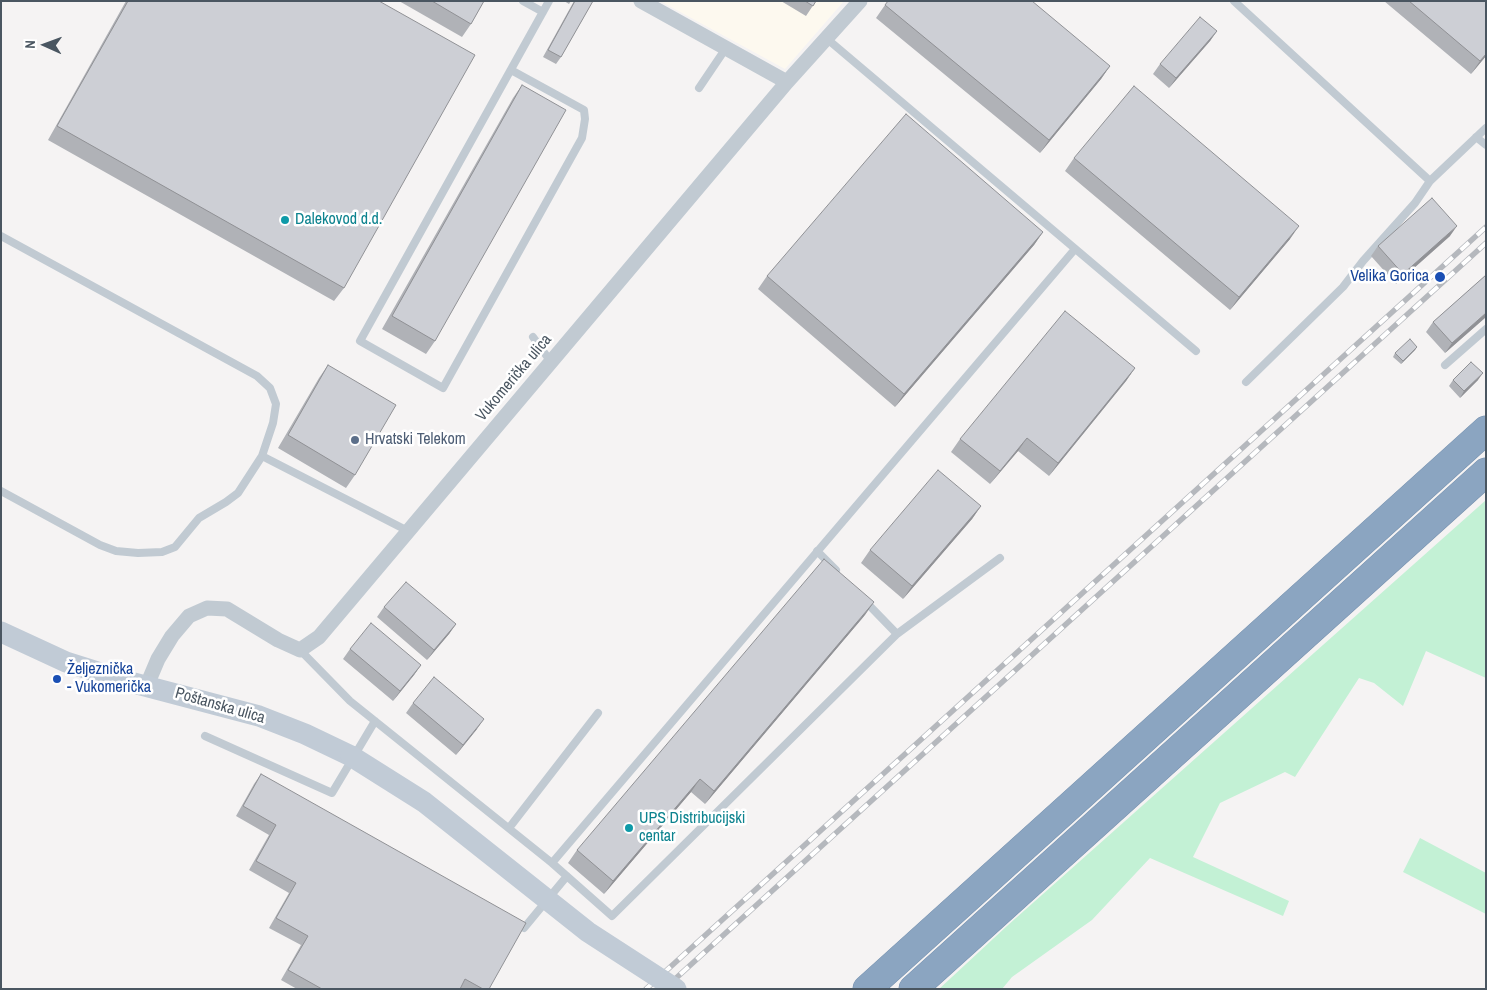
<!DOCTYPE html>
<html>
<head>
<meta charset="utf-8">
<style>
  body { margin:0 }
  #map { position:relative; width:1487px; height:990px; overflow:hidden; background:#f5f3f3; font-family:"Archivo Narrow",sans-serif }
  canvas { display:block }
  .frame { position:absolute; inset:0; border:2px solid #4a5661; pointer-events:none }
  .north { position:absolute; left:20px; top:20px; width:50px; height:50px; -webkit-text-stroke:4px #fff; paint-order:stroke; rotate:272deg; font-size:14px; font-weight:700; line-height:20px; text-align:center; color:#4a5661 }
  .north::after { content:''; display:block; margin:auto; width:18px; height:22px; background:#4a5661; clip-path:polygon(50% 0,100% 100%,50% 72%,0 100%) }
</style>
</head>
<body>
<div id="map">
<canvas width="1487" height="990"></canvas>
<div class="frame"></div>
<div class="north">N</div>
</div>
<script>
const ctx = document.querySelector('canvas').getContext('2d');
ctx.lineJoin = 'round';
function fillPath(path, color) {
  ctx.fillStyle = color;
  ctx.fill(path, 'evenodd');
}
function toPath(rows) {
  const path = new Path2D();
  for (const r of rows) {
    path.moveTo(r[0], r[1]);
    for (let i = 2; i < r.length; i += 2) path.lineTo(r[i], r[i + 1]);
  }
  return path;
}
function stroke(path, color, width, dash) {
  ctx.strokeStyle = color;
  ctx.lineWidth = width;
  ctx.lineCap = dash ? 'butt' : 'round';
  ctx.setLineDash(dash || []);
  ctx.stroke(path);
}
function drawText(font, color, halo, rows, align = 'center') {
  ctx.font = font + ' "Archivo Narrow",sans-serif';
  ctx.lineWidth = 5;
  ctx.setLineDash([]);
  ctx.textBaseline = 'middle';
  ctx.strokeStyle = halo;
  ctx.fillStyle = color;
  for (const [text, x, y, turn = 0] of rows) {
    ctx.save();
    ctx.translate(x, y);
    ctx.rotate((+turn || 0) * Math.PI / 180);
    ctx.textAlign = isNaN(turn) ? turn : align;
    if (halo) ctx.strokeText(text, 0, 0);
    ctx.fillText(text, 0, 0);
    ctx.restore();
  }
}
fillPath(toPath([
  [660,1,844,1,785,69]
]), '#fdf9ef');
fillPath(toPath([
  [1486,500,1486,678,1426,651,1403,706,1374,683,1359,678,1295,777,1285,772,1220,803,1193,857,1289,901,1283,916,1150,858,1092,920,1012,977,1002,989,939,989,1007,926],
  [1420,838,1486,873,1486,914,1403,872]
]), '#c3f1d5');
const highway = toPath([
  [867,989,1486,430],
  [913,989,1486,472]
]);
stroke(highway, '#7690ad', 29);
stroke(toPath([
  [523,1,543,12],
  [1234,1,1430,181],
  [826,38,1196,351],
  [511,70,584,110,585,119,582,138,443,388,360,341,549,1],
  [699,88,726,48],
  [1476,137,1486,145],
  [1,236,257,376,270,388,276,404,273,423,262,456,238,493,226,502,199,518,175,547,162,552,138,553,116,551,100,545,1,491],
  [533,337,551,362],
  [1445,365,1486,329],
  [1246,382,1343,287,1363,261,1415,203,1430,181,1486,128],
  [262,456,408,531],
  [817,551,836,570],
  [897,634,1000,558],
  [300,650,350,701,552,863,612,916,897,634,864,600],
  [205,736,332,793,375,721],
  [509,828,598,713],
  [552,863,1075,249],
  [524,928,567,876]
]), '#c1cad2', 8);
stroke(toPath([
  [641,1,787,82],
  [147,685,158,659,172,636,189,616,207,608,227,609,278,640,300,650,319,637,787,82,860,1]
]), '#c1cad2', 15);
stroke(toPath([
  [1,632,66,662,126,681,259,716,305,734,351,756]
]), '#c1cbd6', 21);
stroke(highway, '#8ba5c1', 28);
const rail = toPath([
  [646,989,1486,227],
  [664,989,1486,243]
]);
stroke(rail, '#b5b8bd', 5.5);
stroke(rail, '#fff', 4, [11]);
stroke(toPath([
  [351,756,424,802,588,932,676,989]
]), '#c1cbd6', 21);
fillPath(toPath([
  [126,1,379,1,344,288,334,301,48,140],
  [399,1,484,1,471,24,462,37],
  [564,1,571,1,569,4],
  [574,1,593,1,561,57,556,64,543,57],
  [781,1,816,1,806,16],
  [1384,1,1486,1,1486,56,1471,74],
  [885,5,1110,66,1101,79,1040,153,876,18],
  [1217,31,1210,41,1169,88,1153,74,1160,64],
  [522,85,435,341,426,354,382,329,513,98],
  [1074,158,1290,239,1230,310,1065,171],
  [1043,232,1034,245,895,407,758,289,767,276],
  [1450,236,1396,284,1371,256,1378,246],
  [1486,275,1486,317,1445,353,1426,332,1433,322],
  [1417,347,1415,350,1401,364,1393,357,1395,353],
  [328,365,355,475,346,488,278,448,319,378],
  [1135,368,1126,381,1049,476,1018,451,990,484,951,452,960,439],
  [1453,380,1478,380,1460,398,1449,386],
  [981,506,972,519,903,599,861,563,870,550],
  [384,607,456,624,449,634,427,660,377,617],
  [865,615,705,804,691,792,604,894,568,863,577,850],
  [350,649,421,665,414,675,393,701,343,659],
  [413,703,477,729,456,755,406,713],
  [261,774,489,989,297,989,281,980,301,945,269,928,289,893,249,870,269,835,236,816,254,784]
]), '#b0b2b7');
fillPath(toPath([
  [1217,31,1210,41,1169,88,1176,78],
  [1486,54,1486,56,1471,74,1480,61],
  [1110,66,1101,79,1040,153,1049,140],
  [1299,226,1290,239,1230,310,1239,297],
  [1457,226,1450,236,1396,284,1403,274],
  [1043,232,1034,245,895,407,904,394],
  [1486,313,1486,317,1445,353,1452,343],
  [1417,347,1415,350,1401,364,1403,361],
  [1135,368,1126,381,1049,476,1058,463],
  [1483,373,1478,380,1460,398,1464,391],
  [1027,438,1018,451,990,484,1000,471],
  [981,506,972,519,903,599,912,586],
  [874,602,865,615,705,804,714,791],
  [456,624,449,634,427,660,434,650],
  [421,665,414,675,393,701,400,691],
  [484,719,477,729,456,755,463,745],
  [700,779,691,792,604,894,613,881]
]), '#909195');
const building = toPath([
  [128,1,379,1,475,55,344,288,57,126,128,1],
  [432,1,484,1,471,24,432,1],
  [575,1,593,1,561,57,548,50,575,1],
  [805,1,816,1,813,6,805,1],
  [888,1,1032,1,1110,66,1049,140,885,5,888,1],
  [1409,1,1486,1,1486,54,1480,61,1409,1],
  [1200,17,1217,31,1176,78,1160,64,1200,17],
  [522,85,566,110,435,341,392,316,522,85],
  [1134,86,1299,226,1239,297,1074,158,1134,86],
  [906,114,1043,232,904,394,767,276,906,114],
  [1432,198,1457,226,1403,274,1378,246,1432,198],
  [1486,275,1486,313,1452,343,1433,322,1486,275],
  [1065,311,1135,368,1058,463,1027,438,1000,471,960,439,1065,311],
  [1410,339,1417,347,1403,361,1395,353,1410,339],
  [1471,362,1483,373,1464,391,1453,380,1471,362],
  [328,365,396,405,355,475,288,435,328,365],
  [938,470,981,506,912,586,870,550,938,470],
  [824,559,874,602,714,791,700,779,613,881,577,850,824,559],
  [406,582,456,624,434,650,384,607,406,582],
  [371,623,421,665,400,691,350,649,371,623],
  [434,677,484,719,463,745,413,703,434,677],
  [261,774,526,923,489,989,483,989,465,979,460,989,322,989,288,970,308,936,276,918,296,883,256,861,276,825,243,806,261,774]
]);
fillPath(building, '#cdcfd5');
stroke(building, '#909195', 1);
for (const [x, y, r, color] of [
  [285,220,5,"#0f9aa8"],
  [1440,277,6,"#1a4fb4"],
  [355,440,5,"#5c6f8a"],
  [57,679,5,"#1a4fb4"],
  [629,828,5,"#0f9aa8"]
]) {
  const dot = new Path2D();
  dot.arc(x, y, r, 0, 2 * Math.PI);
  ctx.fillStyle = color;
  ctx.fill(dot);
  stroke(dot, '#fff', 2);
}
drawText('16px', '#0d838f', '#fff', [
  ["Dalekovod d.d.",295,220],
  ["UPS Distribucijski",639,819],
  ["centar",639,837]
], 'left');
drawText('16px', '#164399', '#fff', [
  ["Velika Gorica",1429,277],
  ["Željeznička",67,670,"left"],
  ["- Vukomerička",67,688,"left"]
], 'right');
drawText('16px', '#4a5661', '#fff', [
  ["Vukomerička ulica",514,378,-50],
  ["Poštanska ulica",220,706,16]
]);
drawText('16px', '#4e5e75', '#fff', [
  ["Hrvatski Telekom",365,440]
], 'left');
</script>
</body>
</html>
